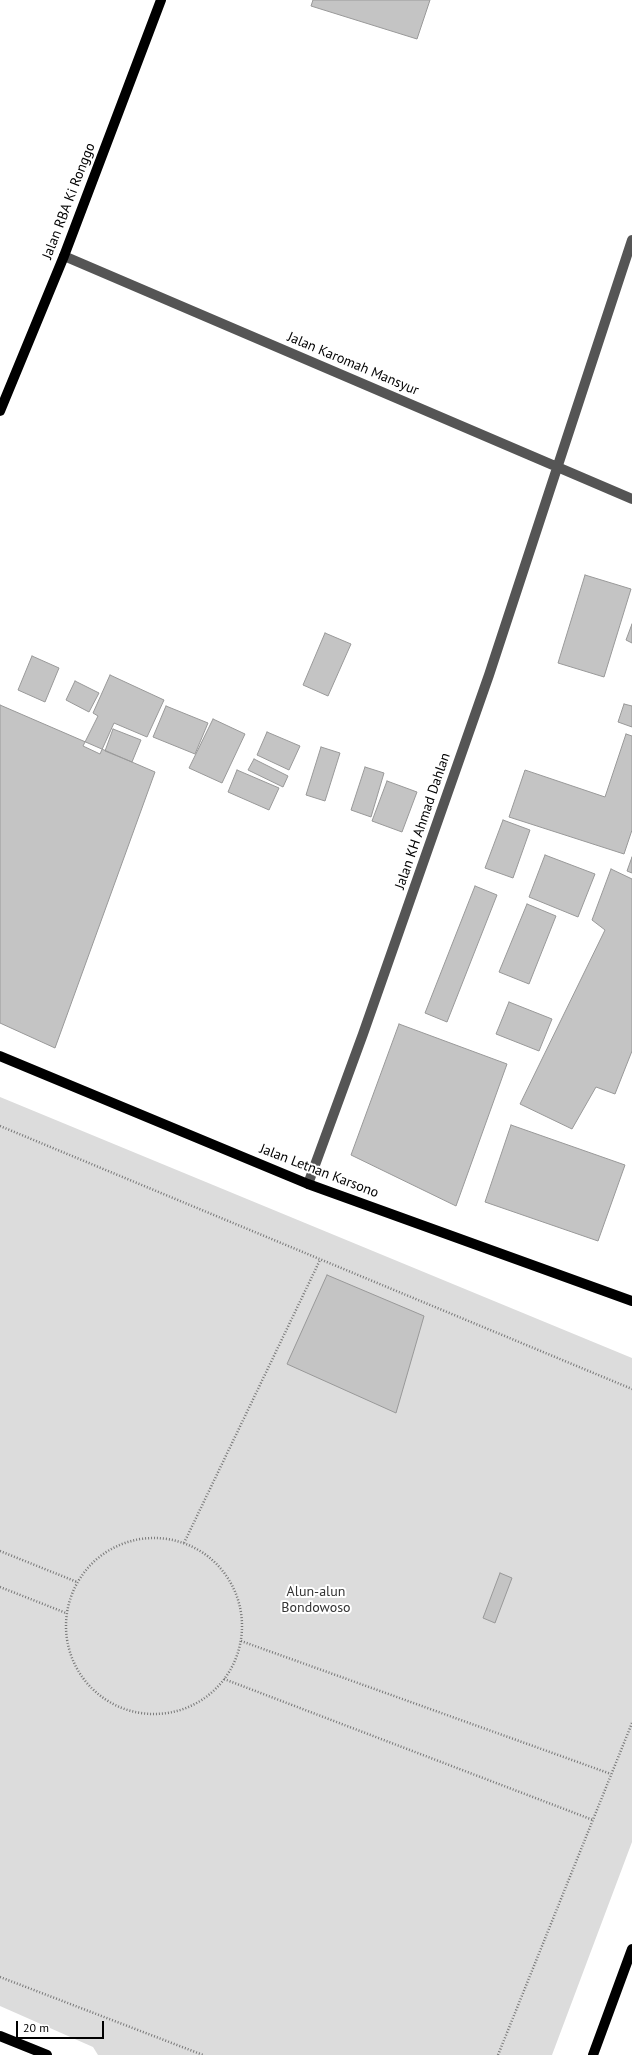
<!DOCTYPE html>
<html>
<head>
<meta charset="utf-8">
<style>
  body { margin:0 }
  #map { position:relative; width:632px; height:2055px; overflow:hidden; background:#fff; font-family:"PT Sans",sans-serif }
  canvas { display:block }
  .scale { position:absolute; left:16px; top:2021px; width:88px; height:18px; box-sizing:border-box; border:2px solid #000; border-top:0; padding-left:5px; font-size:12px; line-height:14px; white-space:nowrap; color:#000; -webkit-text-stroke:3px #fff; paint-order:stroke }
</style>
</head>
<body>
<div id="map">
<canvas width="632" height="2055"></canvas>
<div class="scale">20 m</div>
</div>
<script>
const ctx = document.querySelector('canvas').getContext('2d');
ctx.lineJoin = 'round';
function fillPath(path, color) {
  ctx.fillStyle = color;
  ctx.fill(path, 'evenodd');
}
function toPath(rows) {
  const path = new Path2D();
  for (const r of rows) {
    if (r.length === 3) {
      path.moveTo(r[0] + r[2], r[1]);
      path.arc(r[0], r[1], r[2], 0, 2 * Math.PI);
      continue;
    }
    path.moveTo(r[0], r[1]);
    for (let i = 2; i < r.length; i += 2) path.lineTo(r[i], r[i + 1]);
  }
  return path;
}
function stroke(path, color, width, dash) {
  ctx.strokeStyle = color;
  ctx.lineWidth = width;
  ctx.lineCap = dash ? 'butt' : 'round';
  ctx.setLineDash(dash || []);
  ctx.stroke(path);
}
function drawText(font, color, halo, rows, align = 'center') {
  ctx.font = font + ' "PT Sans",sans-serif';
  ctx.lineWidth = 4;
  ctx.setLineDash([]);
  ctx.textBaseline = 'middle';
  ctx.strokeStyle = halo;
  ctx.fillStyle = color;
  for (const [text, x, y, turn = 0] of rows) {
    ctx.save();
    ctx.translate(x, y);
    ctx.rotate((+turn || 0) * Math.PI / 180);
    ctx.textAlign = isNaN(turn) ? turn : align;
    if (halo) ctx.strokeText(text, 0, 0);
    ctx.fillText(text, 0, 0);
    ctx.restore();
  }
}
fillPath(toPath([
  [0,1097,632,1358,632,1842,552,2055,98,2055,93,2047,0,2006]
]), '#dcdcdc');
const building = toPath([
  [313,0,430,0,417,39,311,6,313,0],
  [585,575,631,589,604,677,558,663,585,575],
  [632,624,632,643,626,640,632,624],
  [325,633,351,644,328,696,303,685,325,633],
  [32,656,59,668,45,702,18,690,32,656],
  [110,675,164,700,147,737,114,723,100,754,83,746,98,716,93,713,110,675],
  [75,681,99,693,89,712,66,700,75,681],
  [624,704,632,706,632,727,618,722,624,704],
  [0,705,155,772,55,1048,0,1023,0,705],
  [166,706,208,723,195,754,153,737,166,706],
  [213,719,245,734,222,783,189,768,213,719],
  [113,729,141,740,132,762,105,751,113,729],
  [267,732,300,746,289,770,257,755,267,732],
  [626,734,632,736,632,830,624,854,509,817,525,770,605,797,626,734],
  [321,747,340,753,325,801,306,795,321,747],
  [254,759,288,776,283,787,248,770,254,759],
  [365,767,384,773,371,817,351,810,365,767],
  [237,770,279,788,269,810,228,792,237,770],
  [387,781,417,792,402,832,372,821,387,781],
  [503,820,530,830,513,878,485,868,503,820],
  [545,855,595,874,578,917,529,897,545,855],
  [632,857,632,873,627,871,632,857],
  [611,869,632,879,632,1051,615,1094,596,1087,572,1129,520,1104,605,930,592,920,611,869],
  [475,886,497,895,447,1022,425,1013,475,886],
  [527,904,556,916,529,984,499,972,527,904],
  [509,1002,552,1019,539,1051,496,1034,509,1002],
  [399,1024,507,1064,456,1206,351,1155,399,1024],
  [511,1125,625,1165,598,1241,485,1202,511,1125],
  [327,1275,424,1316,396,1413,287,1364,327,1275],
  [500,1573,512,1578,495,1623,483,1618,500,1573]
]);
fillPath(building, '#c4c4c4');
stroke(building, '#999', 1);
stroke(toPath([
  [0,1126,632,1389],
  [154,1626,88],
  [184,1543,320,1260],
  [0,1551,77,1582],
  [0,1587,66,1613],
  [241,1641,611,1774],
  [224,1679,593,1820],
  [0,1977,203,2055],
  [498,2055,632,1723]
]), '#777', 2.5, [1, 2]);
stroke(toPath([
  [64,256,632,499],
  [308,1184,363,1034,489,675,632,240]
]), '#555', 10);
stroke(toPath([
  [0,411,64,256,161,0],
  [0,1056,308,1184,632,1301],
  [0,2036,47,2055],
  [593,2055,632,1949]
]), '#000', 10);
drawText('14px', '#000', '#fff', [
  ["Jalan RBA Ki Ronggo",69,201,-69],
  ["Jalan Karomah Mansyur",353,364,23],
  ["Jalan KH Ahmad Dahlan",423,821,-71],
  ["Jalan Letnan Karsono",319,1171,21]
]);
drawText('14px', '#333', '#fff', [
  ["Alun-alun",316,1592],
  ["Bondowoso",316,1608]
]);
</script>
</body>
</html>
